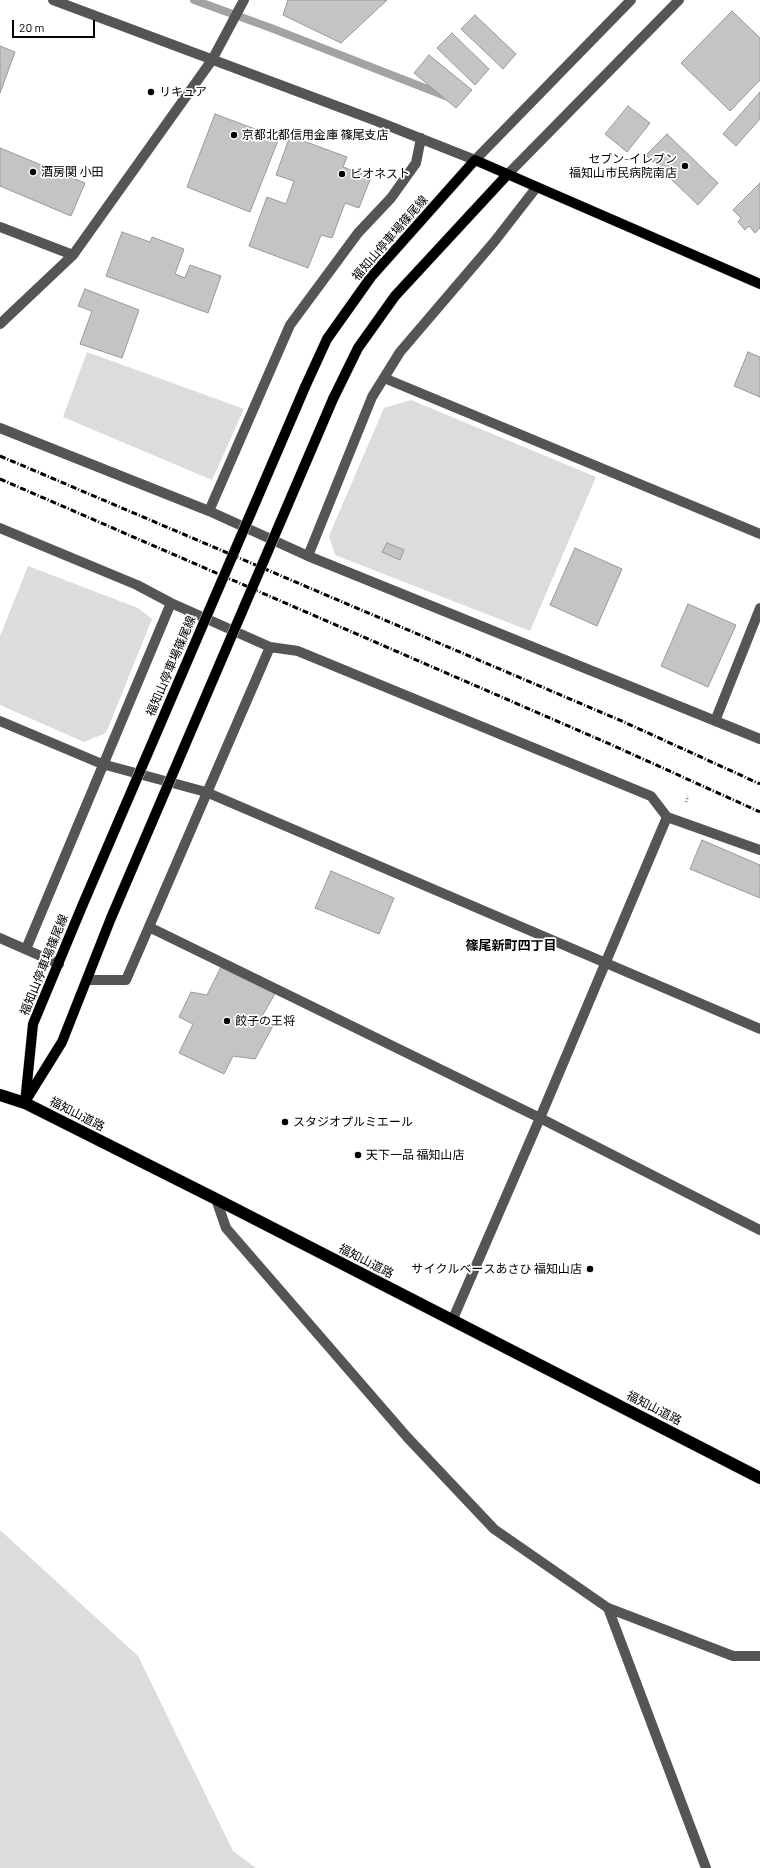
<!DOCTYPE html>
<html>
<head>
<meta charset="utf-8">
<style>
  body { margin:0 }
  #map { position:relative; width:760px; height:1868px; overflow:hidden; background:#fff; font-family:Barlow,sans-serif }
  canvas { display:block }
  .scale { position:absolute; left:12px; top:20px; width:83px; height:18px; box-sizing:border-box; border:2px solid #000; border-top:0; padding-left:5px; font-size:12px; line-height:14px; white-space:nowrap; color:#000; -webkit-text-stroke:3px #fff; paint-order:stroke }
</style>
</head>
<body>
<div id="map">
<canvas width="760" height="1868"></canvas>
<div class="scale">20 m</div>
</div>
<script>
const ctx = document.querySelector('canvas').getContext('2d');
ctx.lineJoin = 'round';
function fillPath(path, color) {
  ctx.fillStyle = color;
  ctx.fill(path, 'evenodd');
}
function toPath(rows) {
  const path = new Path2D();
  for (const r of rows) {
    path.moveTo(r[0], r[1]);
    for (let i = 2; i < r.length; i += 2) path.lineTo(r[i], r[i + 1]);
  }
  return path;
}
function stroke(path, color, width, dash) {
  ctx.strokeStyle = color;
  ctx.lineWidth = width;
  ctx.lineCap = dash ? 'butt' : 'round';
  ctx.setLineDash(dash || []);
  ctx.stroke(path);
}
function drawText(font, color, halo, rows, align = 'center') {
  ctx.font = font + ' Barlow,"Noto Sans JP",sans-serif';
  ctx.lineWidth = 3.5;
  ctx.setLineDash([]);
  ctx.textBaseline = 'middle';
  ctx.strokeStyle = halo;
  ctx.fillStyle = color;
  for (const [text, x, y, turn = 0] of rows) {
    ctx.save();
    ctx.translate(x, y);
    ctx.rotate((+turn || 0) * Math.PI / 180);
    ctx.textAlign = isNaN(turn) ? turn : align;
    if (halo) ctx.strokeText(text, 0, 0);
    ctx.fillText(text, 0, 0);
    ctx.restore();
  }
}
fillPath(toPath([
  [87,352,244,409,212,480,63,417],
  [411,400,596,477,530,631,335,555,329,536,384,408],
  [28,566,138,608,152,619,106,733,84,742,0,705,0,636],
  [0,1530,138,1656,233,1851,256,1868,0,1868]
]), '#dcdcdc');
stroke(toPath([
  [194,0,271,28,448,97]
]), '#a3a3a3', 8);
const building = toPath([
  [288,0,387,0,341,43,283,15,288,0],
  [732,11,760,38,760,80,730,111,681,63,732,11],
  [475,15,516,54,503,69,461,29,475,15],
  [452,33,489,69,475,85,437,48,452,33],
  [0,46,15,52,0,93,0,46],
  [429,55,472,90,456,108,414,73,429,55],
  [760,92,760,119,736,146,723,134,760,92],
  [628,106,650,123,627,152,605,134,628,106],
  [215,114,279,138,250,212,187,187,215,114],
  [667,134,718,183,698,205,646,155,667,134],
  [290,136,347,157,343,167,371,177,359,208,345,203,332,238,321,235,308,268,249,246,267,197,286,204,294,181,276,175,290,136],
  [0,148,85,183,71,216,0,186,0,148],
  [760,183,760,228,755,233,749,226,745,230,738,222,741,218,733,210,760,183],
  [122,232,150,242,152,237,184,249,175,274,185,278,190,265,221,276,208,313,106,276,122,232],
  [85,289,139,310,122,358,80,344,92,311,78,306,85,289],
  [748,352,760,357,760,397,734,386,748,352],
  [387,543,404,550,400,560,382,552,387,543],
  [575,548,622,569,597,626,550,605,575,548],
  [688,604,736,625,708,687,661,666,688,604],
  [702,840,760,865,760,898,690,869,702,840],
  [331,871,394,898,379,934,315,908,331,871],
  [223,963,276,992,261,1018,274,1024,255,1059,233,1056,224,1074,179,1053,193,1024,179,1017,191,992,207,995,223,963]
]);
fillPath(building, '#c4c4c4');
stroke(building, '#999', 1);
const major = toPath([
  [305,387,327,339,371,277,475,160,760,284],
  [333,399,358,348,395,296,507,175],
  [26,1100,62,1042,111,918],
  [25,1103,33,1024,83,904]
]);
const highway = toPath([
  [0,1095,25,1103,216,1199,760,1478]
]);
stroke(major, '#dbdbdb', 11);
stroke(highway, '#dbdbdb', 13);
stroke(toPath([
  [686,802,688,796]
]), '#777', 2.5, [1, 2]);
stroke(toPath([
  [53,0,374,120,475,160,631,0],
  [507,175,679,0],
  [0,227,73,255],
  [0,324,73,255,212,60,244,0],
  [384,378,760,534],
  [0,428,209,511,308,556,760,739],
  [209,511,290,325,358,233,391,198,416,163,421,138],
  [0,528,137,585,171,603,270,647,298,651,651,796,667,817,540,1118,452,1321],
  [308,556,372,397,400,352,494,242,536,188],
  [0,721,102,764,206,792,760,1029],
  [715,721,760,608],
  [667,817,760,850],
  [149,927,540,1118,760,1230],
  [0,938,59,964],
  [26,949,171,603],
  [87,980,126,980,270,647],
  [216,1199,226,1228,407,1437,494,1529,608,1608,733,1656,760,1656],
  [608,1608,706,1868]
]), '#555', 10);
stroke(major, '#000', 10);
stroke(highway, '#000', 12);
stroke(toPath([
  [0,456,624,722,760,784],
  [0,479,612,745,760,812]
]), '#000', 3, [6, 2, 1, 2]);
const majorBridge = toPath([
  [83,904,305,387],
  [111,918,333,399]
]);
stroke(majorBridge, '#dbdbdb', 11, []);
stroke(majorBridge, '#000', 10);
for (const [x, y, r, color] of [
  [151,92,4,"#000"],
  [234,135,4,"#000"],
  [685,166,4,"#000"],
  [33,172,4,"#000"],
  [342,174,4,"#000"],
  [227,1021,4,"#000"],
  [285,1122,4,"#000"],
  [358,1155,4,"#000"],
  [590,1269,4,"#000"]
]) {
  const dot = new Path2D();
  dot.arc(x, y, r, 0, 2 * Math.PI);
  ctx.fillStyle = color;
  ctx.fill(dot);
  stroke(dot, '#fff', 1.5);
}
drawText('12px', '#000', '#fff', [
  ["リキュア",159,92],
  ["京都北都信用金庫 篠尾支店",242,135],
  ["セブン-イレブン",677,159,"right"],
  ["福知山市民病院南店",677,173,"right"],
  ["酒房関 小田",41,172],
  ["ビオネスト",350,174],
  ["餃子の王将",235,1021],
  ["スタジオプルミエール",293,1122],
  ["天下一品 福知山店",366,1155],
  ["サイクルベースあさひ 福知山店",582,1269,"right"]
], 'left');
drawText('12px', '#000', '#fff', [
  ["福知山停車場篠尾線",390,238,-49],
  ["福知山停車場篠尾線",171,666,-67],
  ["福知山停車場篠尾線",44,965,-68],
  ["福知山道路",77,1114,27],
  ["福知山道路",366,1261,27],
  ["福知山道路",654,1408,27]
]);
drawText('bold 13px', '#000', '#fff', [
  ["篠尾新町四丁目",511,946]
]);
</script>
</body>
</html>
